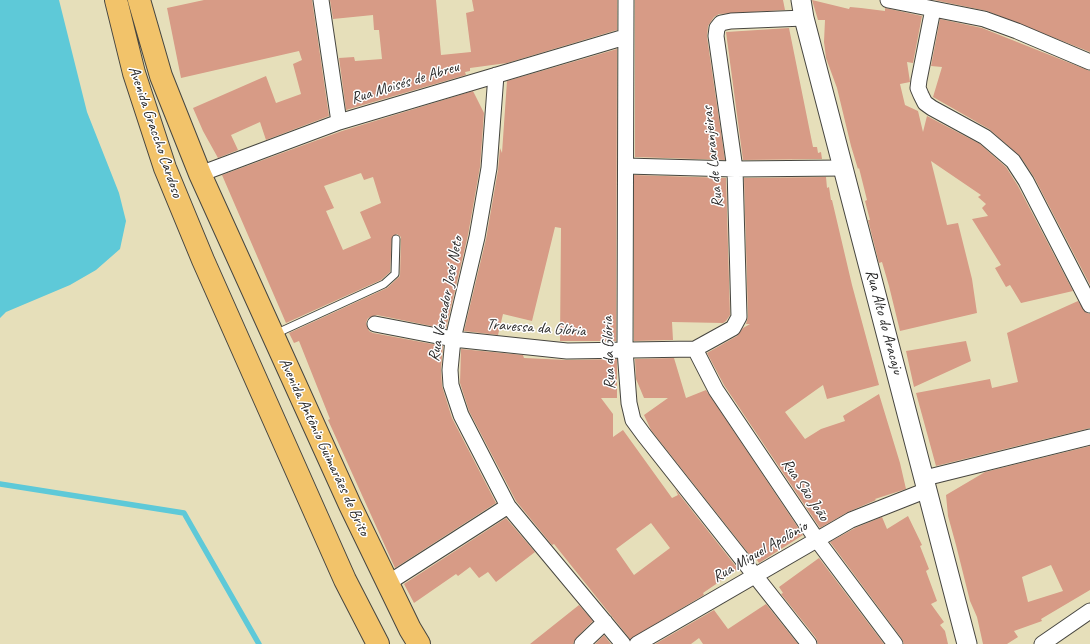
<!DOCTYPE html>
<html>
<head>
<meta charset="utf-8">
<style>
  body { margin:0 }
  canvas { display:block; background:#e6dfba }
</style>
</head>
<body>
<canvas width="1090" height="644"></canvas>
<script>
const ctx = document.querySelector('canvas').getContext('2d');
ctx.lineJoin = 'round';
function fillPath(path, color) {
  ctx.fillStyle = color;
  ctx.fill(path, 'evenodd');
}
function toPath(rows) {
  const path = new Path2D();
  for (const r of rows) {
    path.moveTo(r[0], r[1]);
    for (let i = 2; i < r.length; i += 2) path.lineTo(r[i], r[i + 1]);
  }
  return path;
}
function stroke(path, color, width, dash) {
  ctx.strokeStyle = color;
  ctx.lineWidth = width;
  ctx.lineCap = dash ? 'butt' : 'round';
  ctx.setLineDash(dash || []);
  ctx.stroke(path);
}
function drawText(font, color, halo, rows, align = 'center') {
  ctx.font = font + ' Caveat,sans-serif';
  ctx.lineWidth = 3;
  ctx.setLineDash([]);
  ctx.textBaseline = 'middle';
  ctx.strokeStyle = halo;
  ctx.fillStyle = color;
  for (const [text, x, y, turn = 0] of rows) {
    ctx.save();
    ctx.translate(x, y);
    ctx.rotate((+turn || 0) * Math.PI / 180);
    ctx.textAlign = isNaN(turn) ? turn : align;
    if (halo) ctx.strokeText(text, 0, 0);
    ctx.fillText(text, 0, 0);
    ctx.restore();
  }
}
fillPath(toPath([
  [0,0,59,0,87,112,119,193,126,221,120,249,96,270,70,285,6,312,0,318]
]), '#5ec9d8');
stroke(toPath([
  [0,484,184,513,259,644]
]), '#5ec9d8', 5.5);
fillPath(toPath([
  [204,0,312,0,329,116,266,140,260,122,231,135,238,150,218,158,203,131,193,108,266,76,276,103,301,94,293,64,302,60,299,51,181,78,167,8],
  [330,0,436,0,441,55,471,52,466,13,474,11,472,0,617,0,617,30,507,63,470,68,470,71,465,72,466,75,346,110,339,58,354,57,355,61,382,59,379,30,374,30,373,15,333,19],
  [635,0,783,0,785,10,719,14,714,17,708,26,707,37,725,160,635,157],
  [812,0,849,9,850,7,861,8,885,11,885,8,922,16,913,63,907,62,910,82,900,84,905,105,918,111,923,132,927,116,980,144,1006,167,1018,186,1073,291,1021,303,1010,285,1006,287,995,268,1001,265,972,219,988,216,982,208,986,204,978,197,981,195,931,161,947,225,958,223,972,279,977,313,900,331,889,286,882,262,879,263,868,220,870,220,865,201,867,200,859,168,858,169,851,146,837,88,826,58,824,42,825,20,818,20],
  [934,0,1090,0,1090,52,987,11],
  [940,19,982,28,1090,71,1090,285,1034,177,1020,156,989,129,933,97,942,67,931,66],
  [789,28,813,147,817,147,818,153,821,152,822,159,743,160,726,32],
  [617,49,616,341,560,341,561,228,555,227,532,321,503,314,498,335,464,331,486,239,498,170,500,148,502,153,507,81],
  [473,91,484,113,480,167,468,235,446,329,377,315,368,318,366,323,369,331,373,333,443,346,441,369,442,386,452,418,496,503,395,568,328,420,330,419,299,341,294,343,289,333,387,288,400,276,401,237,397,234,392,237,390,272,381,280,286,323,222,175,342,131],
  [361,173,364,180,373,177,381,203,360,212,371,238,343,250,326,211,334,208,324,186],
  [634,175,726,178,730,315,726,321,723,323,672,322,673,340,634,341],
  [826,177,827,188,829,187,831,200,832,200,852,285,879,385,827,399,823,385,785,412,805,439,821,429,845,421,843,416,879,394,900,463,906,489,875,499,876,500,848,512,820,528,724,385,707,353,737,336,743,328,750,324,746,324,748,317,744,178],
  [1078,301,1085,312,1090,314,1090,428,936,466,916,393,990,379,992,388,1018,382,1007,333],
  [966,341,971,361,914,387,906,351],
  [461,349,523,355,524,358,567,360,617,359,617,398,601,398,613,414,613,437,623,430,672,498,678,495,675,489,738,569,703,593,704,595,630,639,554,544,552,545,516,501,469,411,460,383],
  [651,523,670,548,634,575,616,549],
  [674,358,686,398,706,390,803,535,759,563,755,557,753,559,651,430,644,415,668,398,644,398,636,379,635,359],
  [1090,446,1090,590,1041,619,1042,621,1014,631,1018,637,1007,644,983,644,977,617,970,601,956,545,948,516,946,495,985,472],
  [1051,565,1063,591,1028,602,1022,577],
  [908,516,922,545,920,546,929,569,926,571,937,601,931,604,944,622,940,625,945,631,948,644,904,644,902,639,830,542,855,528,882,517,887,529],
  [506,518,535,552,496,582,488,572,479,578,470,567,458,576,456,574,414,603,404,584],
  [819,558,884,644,818,644,816,638,781,594,783,593,779,587],
  [766,604,798,644,703,644,699,638,691,644,655,644,714,610,728,629],
  [579,605,593,621,576,638,573,644,530,644],
  [604,635,611,644,595,644]
]), '#d79b86');
const service = toPath([
  [275,334,384,284,395,274,396,239]
]);
const minor = toPath([
  [321,0,339,122],
  [626,0,625,350,629,403,633,420,644,435,809,644],
  [888,0,984,19,1017,31,1090,62],
  [933,9,919,80,918,88,921,95,925,103,932,108,985,137,1013,161,1026,181,1090,305],
  [496,75,489,168,477,237,453,339,450,370,451,385,461,415,508,506,623,644],
  [626,166,735,169,843,168],
  [200,174,339,122,625,37],
  [375,324,453,339,567,351,695,349,733,328,739,317,735,169,716,36,717,28,721,23,731,21,804,18],
  [695,349,716,390,817,540,895,644],
  [925,478,1090,437],
  [388,583,508,506],
  [582,644,605,622],
  [637,644,851,520,927,490],
  [1042,644,1090,611]
]);
const tertiary = toPath([
  [801,0,804,18,967,644]
]);
const primary = toPath([
  [116,0,134,73,165,168,203,260,345,580,378,644],
  [139,0,161,76,200,174,350,505,410,629,419,644]
]);
stroke(service, '#474640', 9);
stroke(minor, '#474640', 17);
stroke(tertiary, '#474640', 21);
stroke(primary, '#474640', 24);
stroke(service, '#fff', 7);
stroke(minor, '#fff', 15);
stroke(tertiary, '#fff', 19);
stroke(primary, '#f2c36a', 22);
drawText('16px', '#2b2b2b', '#fff', [
  ["Rua Moisés de Abreu",405,83,-17],
  ["Avenida Graccho Cardoso",155,132,71],
  ["Rua de Laranjeiras",713,157,-96],
  ["Rua Vereador José Neto",446,299,-79],
  ["Rua Alto do Aracaju",884,322,75],
  ["Travessa da Glória",536,328,4],
  ["Rua da Glória",609,353,-92],
  ["Avenida Antônio Guimarães de Brito",324,447,65],
  ["Rua São João",805,490,56],
  ["Rua Miguel Apolônio",760,552,-30]
]);
</script>
</body>
</html>
